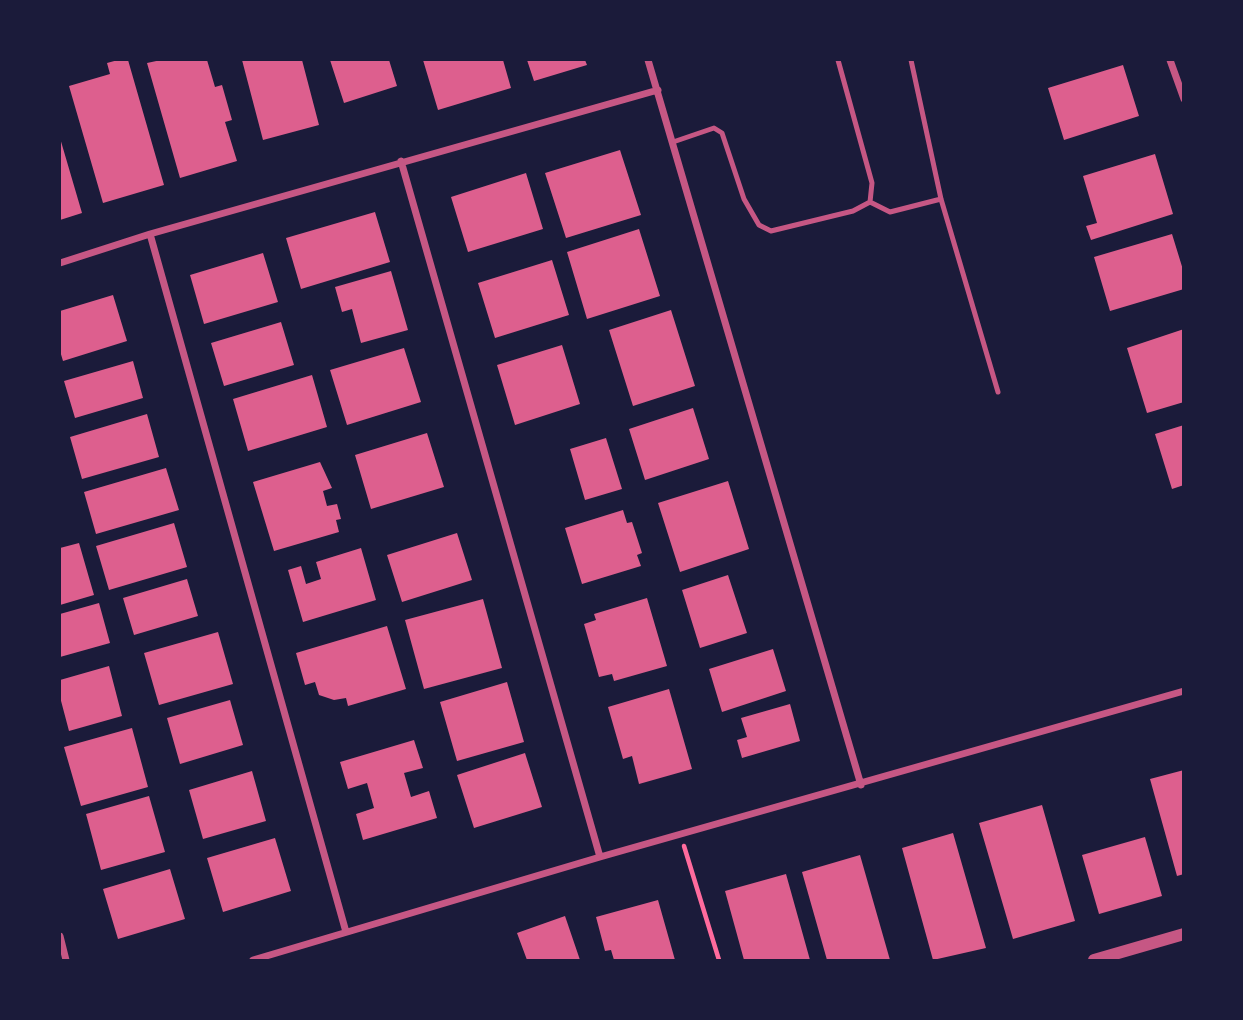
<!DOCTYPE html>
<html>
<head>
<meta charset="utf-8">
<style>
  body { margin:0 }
  #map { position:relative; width:1243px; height:1020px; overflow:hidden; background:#1b1b3a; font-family:"Libre Baskerville",serif }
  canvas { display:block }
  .frame { position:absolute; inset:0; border:61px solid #1b1b3a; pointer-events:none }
</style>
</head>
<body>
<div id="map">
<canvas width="1243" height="1020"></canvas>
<div class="frame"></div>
</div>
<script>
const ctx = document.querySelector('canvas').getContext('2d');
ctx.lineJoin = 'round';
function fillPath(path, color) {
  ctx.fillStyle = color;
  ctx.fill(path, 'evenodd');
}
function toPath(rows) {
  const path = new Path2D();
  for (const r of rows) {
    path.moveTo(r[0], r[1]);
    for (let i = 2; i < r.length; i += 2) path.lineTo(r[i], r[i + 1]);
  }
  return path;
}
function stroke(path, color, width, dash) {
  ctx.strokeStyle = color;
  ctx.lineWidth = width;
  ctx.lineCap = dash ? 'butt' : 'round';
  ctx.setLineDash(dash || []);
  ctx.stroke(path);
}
fillPath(toPath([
  [118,60,128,60,164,185,103,203,69,86,110,74,107,63],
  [161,60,207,60,215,87,222,85,232,120,225,122,237,161,180,178,147,63],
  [242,60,302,60,319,125,263,140],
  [330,60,389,60,397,86,344,103],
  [423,60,503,60,511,88,438,110],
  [527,60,585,60,587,65,534,81],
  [1123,65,1139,116,1064,140,1048,88],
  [60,138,82,213,60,220],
  [620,150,641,215,566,238,545,173],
  [1155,154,1173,214,1091,240,1086,226,1097,223,1083,176],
  [526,173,543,229,468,252,451,197],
  [375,212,390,262,301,289,286,238],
  [639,229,660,296,587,319,567,252],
  [1172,234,1184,273,1184,289,1110,311,1094,257],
  [263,253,278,302,204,324,190,275],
  [552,260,569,315,495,338,478,283],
  [391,271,408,330,361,343,352,309,342,312,335,287],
  [113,295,127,341,63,361,60,351,60,311],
  [671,310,695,386,633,406,609,330],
  [281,322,294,365,224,386,211,343],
  [1184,329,1184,402,1147,413,1127,348],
  [562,345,580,404,515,425,497,365],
  [404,348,421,402,347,425,330,370],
  [133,361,143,398,75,418,64,381],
  [312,375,327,427,248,451,233,399],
  [693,408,709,459,645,480,629,429],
  [147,414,159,457,82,479,70,437],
  [1184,425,1184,485,1172,489,1155,434],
  [427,433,444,487,371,509,355,455],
  [606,438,622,489,585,500,570,449],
  [320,462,332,488,323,491,327,506,337,504,341,519,336,520,339,532,274,551,253,482],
  [166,468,179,510,96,534,84,492],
  [728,481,749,549,680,572,658,503],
  [623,510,627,523,632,522,642,553,637,555,641,566,582,584,565,528],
  [174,523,187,567,109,590,96,546],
  [457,533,472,580,402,602,387,555],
  [79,543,94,595,60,605,60,548],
  [361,548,376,600,303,622,288,570,301,566,306,584,321,579,316,562],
  [728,575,747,633,700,648,682,590],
  [187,579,198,616,134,635,123,598],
  [647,598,667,666,614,681,612,674,599,677,584,624,596,620,594,614],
  [483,599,502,668,424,689,405,620],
  [99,603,110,643,60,657,60,614],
  [387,626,406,689,348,706,346,698,334,700,319,695,315,682,305,685,296,653],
  [218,632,233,684,159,705,144,653],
  [773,649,786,691,722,712,709,669],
  [109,666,122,716,69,731,60,697,60,680],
  [507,682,524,742,457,761,440,702],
  [669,689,692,769,639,784,632,756,623,759,608,707],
  [230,700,243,745,180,764,167,718],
  [790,704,800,741,742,758,737,740,747,737,741,718],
  [132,728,148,787,81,806,64,747],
  [414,740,423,768,404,773,411,797,429,791,437,818,363,840,356,814,374,808,367,783,348,789,340,762],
  [525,753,542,807,474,828,457,775],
  [1184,770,1184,874,1177,876,1150,779],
  [252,771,266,821,203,839,189,790],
  [149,796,165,852,101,870,86,814],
  [1042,805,1075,921,1013,939,979,823],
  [953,833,986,948,933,960,902,848],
  [1145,837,1162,896,1099,914,1082,855],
  [275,838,291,891,223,912,207,858],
  [860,855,890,960,827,960,802,872],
  [170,869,185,919,118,939,103,889],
  [786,874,810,960,744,960,725,891],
  [658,900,675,960,614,960,611,950,605,951,596,917],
  [565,916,580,960,527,960,517,933]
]), '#dd5f8e');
stroke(toPath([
  [684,846,719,960]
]), '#ff6b9d', 4.5);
stroke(toPath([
  [911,60,941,199,998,392],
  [673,142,714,128,722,133,744,199,759,225,771,231,853,211,870,202,872,183,838,60],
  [870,202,890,212,941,199]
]), '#c65784', 5);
stroke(toPath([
  [648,60,861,785],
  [1170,60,1184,99],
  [401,161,600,857],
  [150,234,346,932],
  [60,263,150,234,658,90],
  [60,936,66,960],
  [253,960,600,857,1184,691]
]), '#c65784', 7);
stroke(toPath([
  [1094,960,1184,934]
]), '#c65784', 12);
</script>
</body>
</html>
